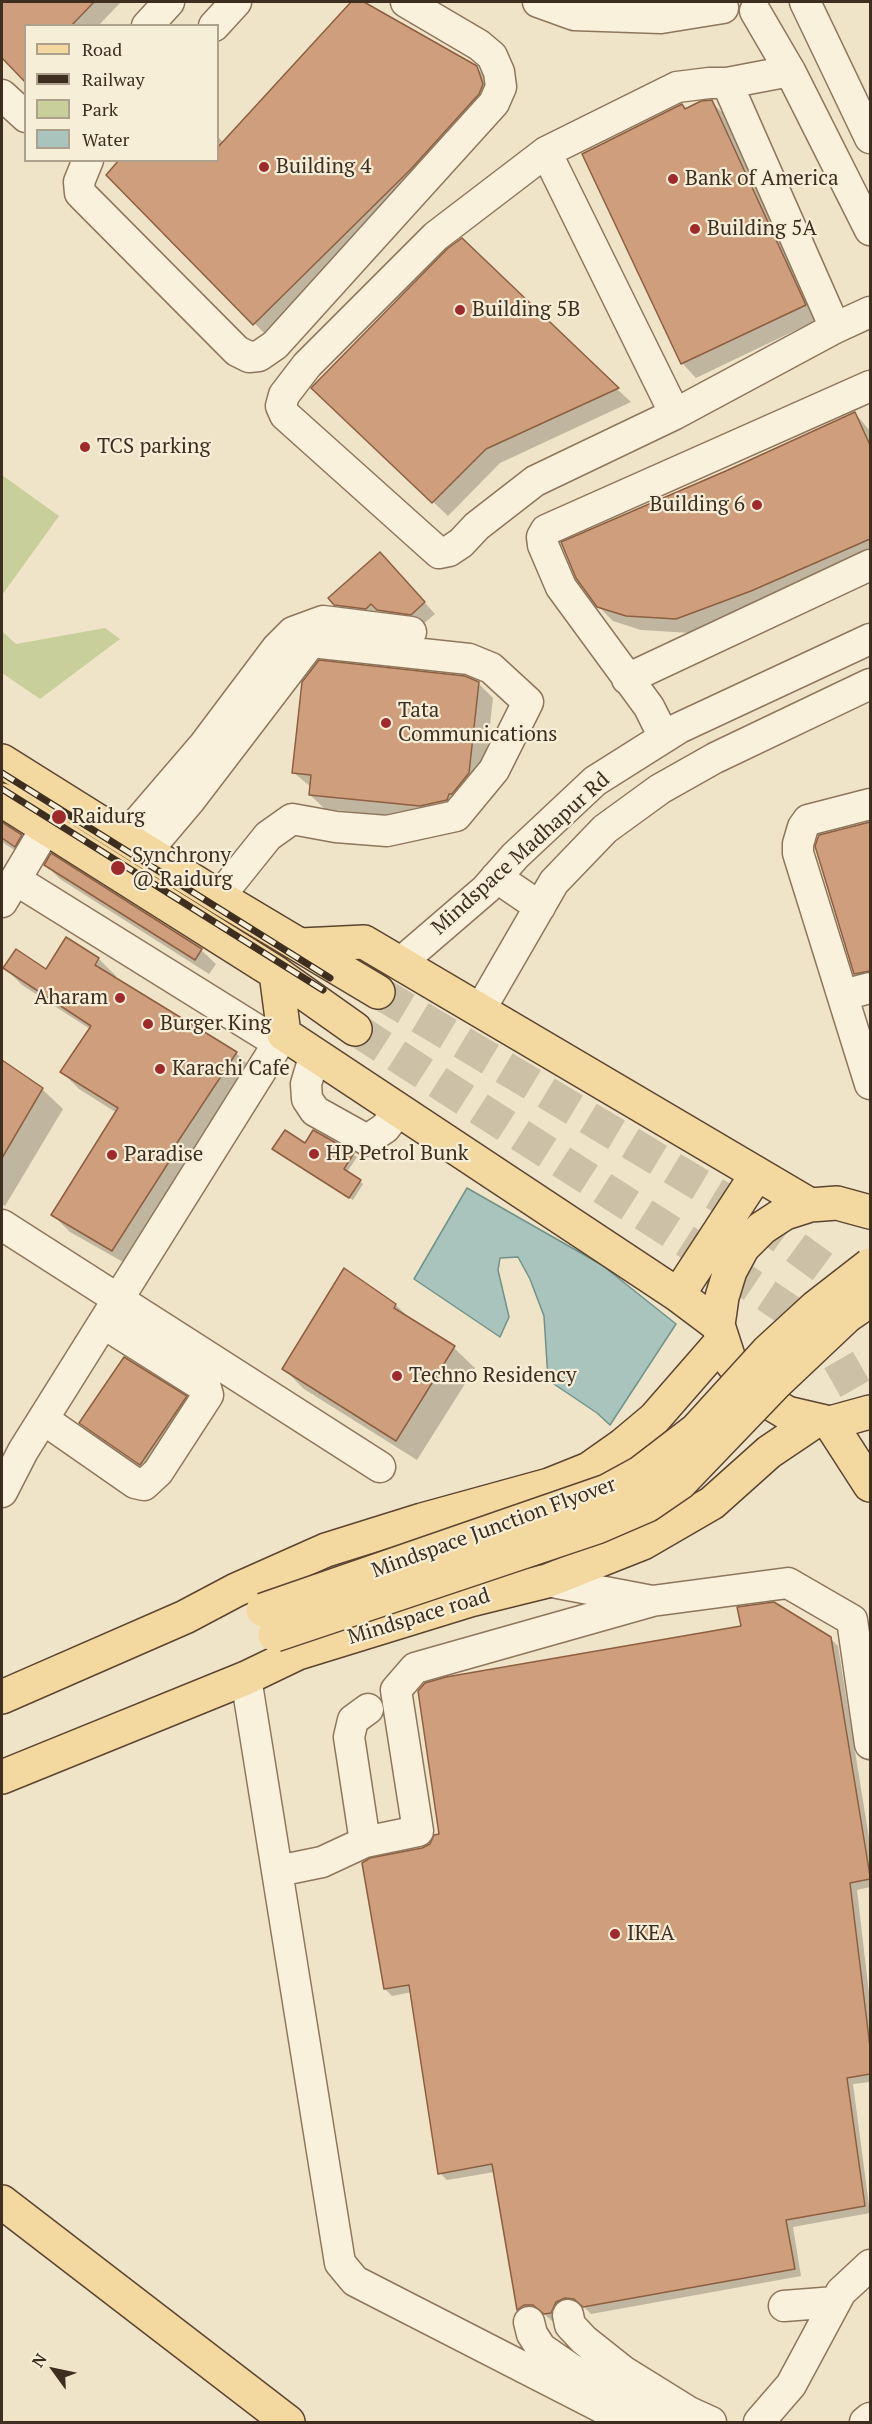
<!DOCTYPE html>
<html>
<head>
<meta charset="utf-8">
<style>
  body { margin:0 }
  #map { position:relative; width:872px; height:2424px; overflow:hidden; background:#f0e4c8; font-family:"PT Serif",serif }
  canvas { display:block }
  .frame { position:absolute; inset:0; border:3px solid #3d2e20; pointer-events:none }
  .legend { position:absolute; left:24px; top:24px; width:195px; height:138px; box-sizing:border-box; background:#f7eed8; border:2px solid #ada18e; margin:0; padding:8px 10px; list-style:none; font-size:18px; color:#3d2e20 }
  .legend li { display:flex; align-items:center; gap:12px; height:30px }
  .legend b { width:30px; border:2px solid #ada18e }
  .north { position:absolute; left:24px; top:2340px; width:60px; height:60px; -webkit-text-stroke:4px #f7eed8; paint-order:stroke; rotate:303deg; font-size:16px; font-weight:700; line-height:24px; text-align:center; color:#3d2e20 }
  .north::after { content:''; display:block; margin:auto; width:21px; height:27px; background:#3d2e20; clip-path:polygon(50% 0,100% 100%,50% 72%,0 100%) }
</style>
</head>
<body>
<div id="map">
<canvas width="872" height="2424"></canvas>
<div class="frame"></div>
<ul class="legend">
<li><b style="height:8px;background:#f3d9a0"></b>Road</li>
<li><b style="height:8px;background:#3d2e20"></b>Railway</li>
<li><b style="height:16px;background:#c9cf9b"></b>Park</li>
<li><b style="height:16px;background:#a9c4bc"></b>Water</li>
</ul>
<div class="north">N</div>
</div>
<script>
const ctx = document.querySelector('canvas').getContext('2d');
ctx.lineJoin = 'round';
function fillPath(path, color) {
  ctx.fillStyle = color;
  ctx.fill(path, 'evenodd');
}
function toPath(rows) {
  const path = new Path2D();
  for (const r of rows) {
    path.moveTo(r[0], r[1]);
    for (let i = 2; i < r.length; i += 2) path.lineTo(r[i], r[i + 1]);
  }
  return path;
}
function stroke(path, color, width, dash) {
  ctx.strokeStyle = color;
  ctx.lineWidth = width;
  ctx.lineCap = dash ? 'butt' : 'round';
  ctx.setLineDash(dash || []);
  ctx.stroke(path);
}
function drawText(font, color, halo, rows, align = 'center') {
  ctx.font = font + ' "PT Serif",serif';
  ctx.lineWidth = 4.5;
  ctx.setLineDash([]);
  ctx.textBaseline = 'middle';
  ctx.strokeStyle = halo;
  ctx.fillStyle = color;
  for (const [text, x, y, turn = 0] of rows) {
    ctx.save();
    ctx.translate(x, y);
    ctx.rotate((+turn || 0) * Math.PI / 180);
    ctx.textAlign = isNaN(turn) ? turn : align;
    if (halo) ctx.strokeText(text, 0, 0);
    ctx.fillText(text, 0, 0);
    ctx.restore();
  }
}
fillPath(toPath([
  [2,475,59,516,2,595],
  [105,628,120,639,40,699,2,673,2,631,16,644]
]), '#c9cf9b');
const water = toPath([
  [467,1188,602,1265,676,1324,610,1425,597,1413,548,1380,544,1316,530,1279,518,1257,500,1258,498,1270,509,1317,500,1337,414,1279,467,1188]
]);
fillPath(water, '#a9c4bc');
stroke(water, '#6f938a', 1.5);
fillPath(toPath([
  [2,2,121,2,98,26,26,26,26,81,2,56],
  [353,2,361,2,476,67,491,82,497,100,269,338,108,175,218,160,218,137,223,142],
  [711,102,726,116,819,319,696,378,682,363,682,106,686,110],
  [617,389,631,402,500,463,448,516,327,402],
  [855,413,870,431,870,560,691,633,641,630,613,621,598,606,728,472],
  [391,565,435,614,422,625,347,615,330,598],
  [478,683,493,698,483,787,435,820,325,809,310,795,311,787,294,773],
  [870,823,870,988,855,974,820,836],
  [2,824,21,836,35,850,30,860,2,842],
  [46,865,201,950,216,964,209,974,60,879],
  [67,939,99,959,116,976,114,979,236,1053,253,1070,130,1266,70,1232,53,1215,117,1113,79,1089,62,1072,90,1029,22,985,5,968,47,971],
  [2,1062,42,1089,63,1109,5,1206,2,1204],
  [314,1132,357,1157,347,1172,363,1184,353,1200,277,1152,306,1145],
  [345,1270,396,1305,411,1320,454,1348,475,1368,417,1460,304,1389,284,1369],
  [186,1397,206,1418,161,1484,101,1443,81,1423],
  [830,1638,838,1646,870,1844,870,1887,857,1890,870,2002,870,2082,853,2084,870,2213,793,2227,801,2276,591,2314,583,2306,573,2305,558,2320,552,2321,542,2312,532,2312,525,2316,518,2309,495,2172,447,2180,440,2173,412,1992,392,1996,385,1989,423,1849]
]), '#0003');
const building = toPath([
  [2,2,94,2,71,26,26,26,26,83,2,58,2,2],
  [351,2,364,2,477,66,483,84,479,94,411,169,253,325,106,175,119,160,218,160,218,147,351,2],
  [712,100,806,305,681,364,582,154,682,104,685,109,701,101,712,100],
  [462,238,619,388,486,449,432,503,311,388,447,249,462,238],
  [855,412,870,445,870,539,751,591,676,619,626,616,597,607,576,578,561,542,728,470,855,412],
  [380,552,425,602,411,615,377,610,371,604,366,609,334,605,328,598,380,552],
  [319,660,465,676,479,682,469,773,452,794,449,794,447,800,420,806,309,795,311,775,292,773,302,682,319,660],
  [2,822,22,835,15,847,2,838,2,822],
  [870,822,870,971,854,974,815,846,819,835,870,822],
  [51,853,202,949,195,960,44,865,51,853],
  [66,937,99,958,95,965,237,1052,171,1152,174,1154,112,1251,51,1215,118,1108,60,1072,91,1026,3,968,16,949,46,969,66,937],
  [2,1060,43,1088,2,1158,2,1060],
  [285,1130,305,1143,313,1130,354,1153,344,1169,361,1180,349,1198,272,1149,285,1130],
  [344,1268,396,1304,394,1308,455,1346,396,1441,282,1369,344,1268],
  [124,1357,187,1396,140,1465,79,1423,124,1357],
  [774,1602,831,1637,870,1876,870,1879,850,1883,870,2047,870,2074,847,2078,865,2206,786,2220,795,2269,583,2307,574,2299,565,2298,556,2302,551,2313,544,2314,533,2305,524,2305,517,2310,492,2164,438,2174,409,1985,384,1989,362,1863,370,1858,422,1848,430,1844,434,1835,439,1834,418,1691,425,1683,446,1677,741,1626,737,1607,774,1602]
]);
fillPath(building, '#cf9f7d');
stroke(building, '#8d5f41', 1.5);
stroke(toPath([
  [378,992,754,1217,839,1279,866,1304],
  [355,1029,704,1253,800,1318,834,1352,870,1415]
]), '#ccc0a6', 33, [33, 16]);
const minor = toPath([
  [538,2,574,15,661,18,723,8],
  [805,2,870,138],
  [755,11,790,71,870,230],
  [147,26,169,2],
  [214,26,236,2],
  [790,71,727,83,709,83,677,87,546,152,436,236,307,365,284,395,281,406,285,415,439,553,449,551,461,543,477,526,535,481,675,414,835,328,870,312],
  [727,83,835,328],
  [2,95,26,117],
  [546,152,675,414],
  [88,160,79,182,80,193,237,351,249,357,259,356,275,345,494,103,501,87,499,72,492,56,479,45,406,2],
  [627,679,870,565],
  [664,737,649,707,561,587,543,545,542,537,546,530,870,386],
  [870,804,808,820,803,827,798,844,798,853,870,1084],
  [125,837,204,745,277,648,293,632,323,621,411,632],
  [147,851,191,799,311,642,469,659,491,668,528,702,494,770,456,816,387,831,336,827,292,819,268,836,219,897],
  [496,877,540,907],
  [16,880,278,1043],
  [2,902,46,828],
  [400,963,486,889,515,856,595,781,679,728,870,639],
  [843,995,870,988],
  [480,1010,554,882,605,829,660,789,715,758,870,684],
  [315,1054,306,1084,307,1099,315,1111,367,1140,385,1128,399,1110],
  [2,1225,380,1467],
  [43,1419,135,1483,144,1485,158,1472,208,1395,206,1388,103,1323],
  [2,1492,23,1451,284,1034],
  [547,1581,652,1601,788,1583,852,1620,870,1744],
  [246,1678,340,2263,355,2281,630,2422],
  [365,1842,418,1831,396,1690,415,1668,652,1601],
  [278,1871,322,1862,365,1842,349,1737,353,1720,368,1709],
  [784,2306,835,2302],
  [568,2315,570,2325,584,2340,623,2371,689,2412,711,2422],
  [529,2322,532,2334,541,2348,570,2368,637,2406,675,2422],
  [759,2422,791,2385,841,2292,870,2265],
  [865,2422,870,2418]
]);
const major = toPath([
  [2,761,219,897,378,992],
  [2,800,276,973,355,1029],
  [301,945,364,942,810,1205],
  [276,973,284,1034,678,1295,718,1325],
  [870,1212,837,1203,810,1205,785,1213,762,1228,743,1247,730,1271,722,1297,718,1325,729,1359,742,1376,762,1398,787,1413,830,1423,870,1412],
  [678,1295,757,1174],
  [830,1423,870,1485],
  [2,1697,185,1617,236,1590,326,1550,422,1520,549,1485,589,1469,623,1445,654,1419,722,1341],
  [2,1777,246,1678,298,1653,470,1600,547,1581,643,1543,712,1503,769,1452,815,1421],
  [2,2202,288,2422]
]);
stroke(minor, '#8d765c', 33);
stroke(major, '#5b4430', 36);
stroke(minor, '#faf1dc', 30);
stroke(major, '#f3d9a0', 33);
const rail = toPath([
  [2,773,330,978],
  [2,789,323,990]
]);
stroke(rail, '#3d2e20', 7);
stroke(rail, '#f7eed8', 4.5, [14]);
const majorBridge = toPath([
  [263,1610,607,1491,640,1473,696,1430,767,1352,816,1307,870,1265],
  [275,1635,597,1527,648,1505,680,1483,775,1384,847,1316,870,1300]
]);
stroke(majorBridge, '#5b4430', 36, []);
stroke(majorBridge, '#f3d9a0', 33);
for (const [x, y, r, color] of [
  [264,167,6,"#9e2a2b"],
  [673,179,6,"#9e2a2b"],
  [695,229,6,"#9e2a2b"],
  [460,310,6,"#9e2a2b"],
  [85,447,6,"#9e2a2b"],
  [757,505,6,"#9e2a2b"],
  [386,723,6,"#9e2a2b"],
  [59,817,8,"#9e2a2b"],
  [118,868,8,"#9e2a2b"],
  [120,998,6,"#9e2a2b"],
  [148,1024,6,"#9e2a2b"],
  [160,1069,6,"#9e2a2b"],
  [314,1154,6,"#9e2a2b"],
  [112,1155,6,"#9e2a2b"],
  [397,1376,6,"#9e2a2b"],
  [615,1934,6,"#9e2a2b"]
]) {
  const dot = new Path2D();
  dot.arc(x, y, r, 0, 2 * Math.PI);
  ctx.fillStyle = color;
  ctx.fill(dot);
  stroke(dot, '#f7eed8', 2);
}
drawText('21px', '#3d2e20', '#f7eed8', [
  ["Building 4",276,167],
  ["Bank of America",685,179],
  ["Building 5A",707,229],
  ["Building 5B",472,310],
  ["TCS parking",97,447],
  ["Building 6",745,505,"right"],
  ["Tata",398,711],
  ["Communications",398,735],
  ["Raidurg",72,817],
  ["Synchrony",132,856],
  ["@ Raidurg",132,880],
  ["Aharam",108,998,"right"],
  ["Burger King",160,1024],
  ["Karachi Cafe",172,1069],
  ["HP Petrol Bunk",326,1154],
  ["Paradise",124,1155],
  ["Techno Residency",409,1376],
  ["IKEA",627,1934]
], 'left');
drawText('21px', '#3d2e20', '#f7eed8', [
  ["Mindspace Madhapur Rd",521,854,-42],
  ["Mindspace Junction Flyover",494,1528,-20],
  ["Mindspace road",419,1617,-17]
]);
</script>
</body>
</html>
